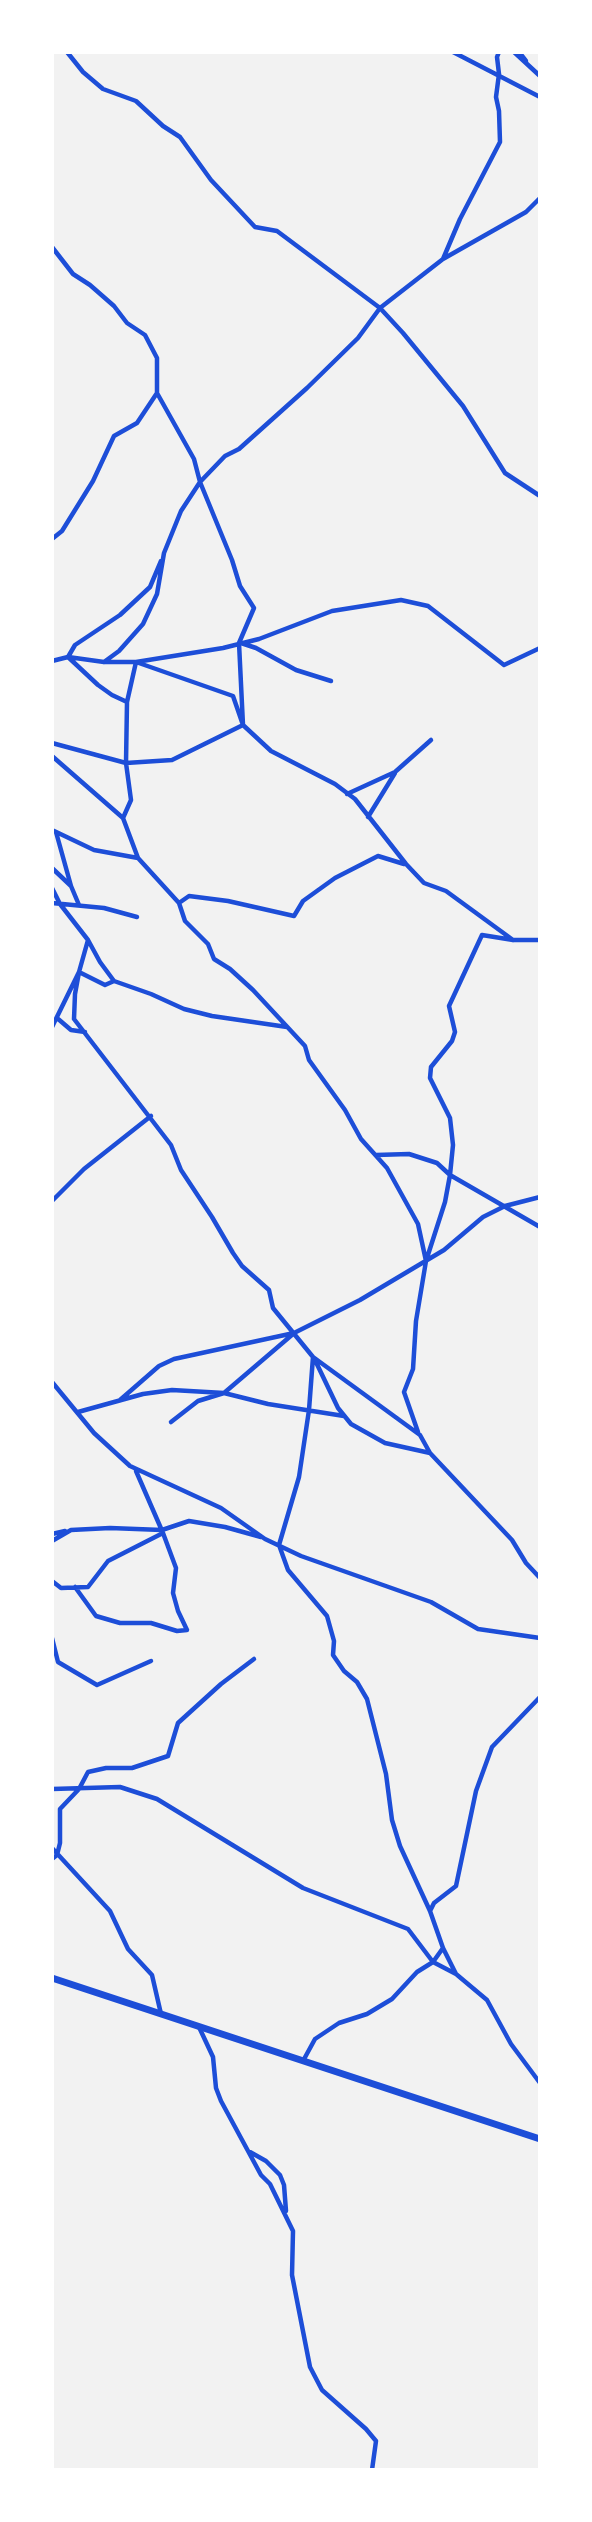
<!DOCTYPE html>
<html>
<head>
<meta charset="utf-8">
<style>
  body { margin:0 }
  #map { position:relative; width:592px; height:2522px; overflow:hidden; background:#f2f2f2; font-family:"DM Sans",sans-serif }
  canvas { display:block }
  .frame { position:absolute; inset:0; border:54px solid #fff; pointer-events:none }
</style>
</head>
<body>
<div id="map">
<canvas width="592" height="2522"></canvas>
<div class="frame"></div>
</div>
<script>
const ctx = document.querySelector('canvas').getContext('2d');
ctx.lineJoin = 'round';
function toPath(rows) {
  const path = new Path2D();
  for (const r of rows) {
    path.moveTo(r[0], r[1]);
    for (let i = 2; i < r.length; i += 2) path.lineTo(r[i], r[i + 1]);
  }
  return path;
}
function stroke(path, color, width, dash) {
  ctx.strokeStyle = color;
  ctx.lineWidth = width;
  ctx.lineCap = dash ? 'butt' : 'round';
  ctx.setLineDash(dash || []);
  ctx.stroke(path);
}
stroke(toPath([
  [67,52,83,72,103,89,136,101,163,126,180,137,211,180,255,227,277,231,380,308,403,333,463,406,505,473,540,496],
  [453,52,540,97],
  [514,52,540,76],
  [519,52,526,61],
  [52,247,73,274,90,285,114,306,127,323,145,335,157,358,157,393,194,459,200,482,232,560,240,586,254,608,239,643,243,725,271,751,335,784,355,799,406,864,424,883,446,891,513,940],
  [443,259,460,219,500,142,499,111,496,97,499,74,497,57,499,52],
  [52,539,62,531,93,481,114,436,137,423,157,393],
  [241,643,256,648,296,670,331,681],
  [52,661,68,657,104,662,136,662,223,648,259,639,332,611,401,600,428,606,504,665,540,648],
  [104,662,119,651,143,624,157,594,164,553,181,511,200,482,225,456,239,449,307,388,358,338,380,308,443,259,526,212,540,198],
  [127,702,112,695,98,685,68,657,75,645,120,615,150,587,161,561],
  [52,743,126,763,172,760,243,725,233,696,136,662,127,702,126,763,131,800,123,818],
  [52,756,123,818,138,858,179,903,185,921,208,944,214,959,230,969,253,990,305,1046,309,1060,345,1110,361,1139,387,1168,418,1224,426,1261],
  [347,794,395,772,431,740],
  [368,817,395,773],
  [52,830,94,850,138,858],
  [56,832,71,886],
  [52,868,71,886,79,905],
  [52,888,60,904,88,940,100,962,114,981,105,985,79,972,75,994,74,1019,171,1145,181,1170,212,1217,233,1253,242,1266,269,1290,273,1308,313,1357,420,1435,430,1453,512,1540,526,1563,540,1578],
  [52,903,104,908,137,917],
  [179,903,189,896,228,901,294,916,303,901,335,878,378,856,404,864],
  [114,981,151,994,184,1009,212,1016,287,1027],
  [57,1018,71,1030,85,1032],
  [52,1027,79,972,88,940],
  [376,1155,409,1154,437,1163,450,1175,540,1227],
  [52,1201,84,1169,151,1116],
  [313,1357,309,1410,299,1477,279,1545,288,1570,327,1616,334,1641,333,1655,344,1671,357,1682,367,1699,386,1774,392,1820,400,1846,430,1911,443,1948,456,1974],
  [314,1358,338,1408,351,1424,385,1443,430,1453],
  [52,1382,94,1433,130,1466,221,1508,265,1539,301,1556,431,1602,478,1629,540,1638],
  [120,1400,159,1366,174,1359,294,1333,360,1300,444,1250,483,1217,505,1206,540,1197],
  [78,1412,143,1394,172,1390,224,1393,268,1404,344,1416],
  [171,1422,198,1401,224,1393,293,1334],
  [418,1432,404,1392,413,1369,416,1321,426,1261,445,1202,450,1175,453,1145,450,1118,430,1078,431,1067,452,1041,455,1032,449,1006,482,935,513,940,540,940],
  [52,1534,65,1531],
  [52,1541,71,1530,110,1528,162,1530,189,1521,225,1527,261,1537],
  [52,1581,61,1588,88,1587,108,1561,163,1533,136,1471],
  [75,1587,96,1616,120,1623,151,1623,177,1631,187,1630,178,1611,173,1593,176,1568,163,1533],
  [52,1638,58,1662,97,1685,151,1661],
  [52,1789,120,1787,157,1799,303,1888,408,1929,433,1962,443,1948],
  [52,1848,110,1911,128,1949,152,1975,161,2014],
  [52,1859,57,1855,60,1843,60,1809,79,1789,88,1772,106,1768,132,1768,168,1756,178,1723,221,1684,254,1659],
  [430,1911,434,1903,456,1886,476,1791,492,1747,540,1697],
  [199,2027,213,2057,216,2088,221,2101,261,2175,270,2184,293,2231,292,2275,310,2367,322,2390,366,2429,376,2441,372,2470],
  [303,2061,315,2039,339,2023,367,2014,392,1999,417,1972,433,1962,456,1974,487,2000,511,2044,540,2083],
  [250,2152,266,2161,280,2175,284,2185,286,2211]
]), '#1d4ed8', 4.5);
stroke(toPath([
  [52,1978,540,2139]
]), '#1d4ed8', 7);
</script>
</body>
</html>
